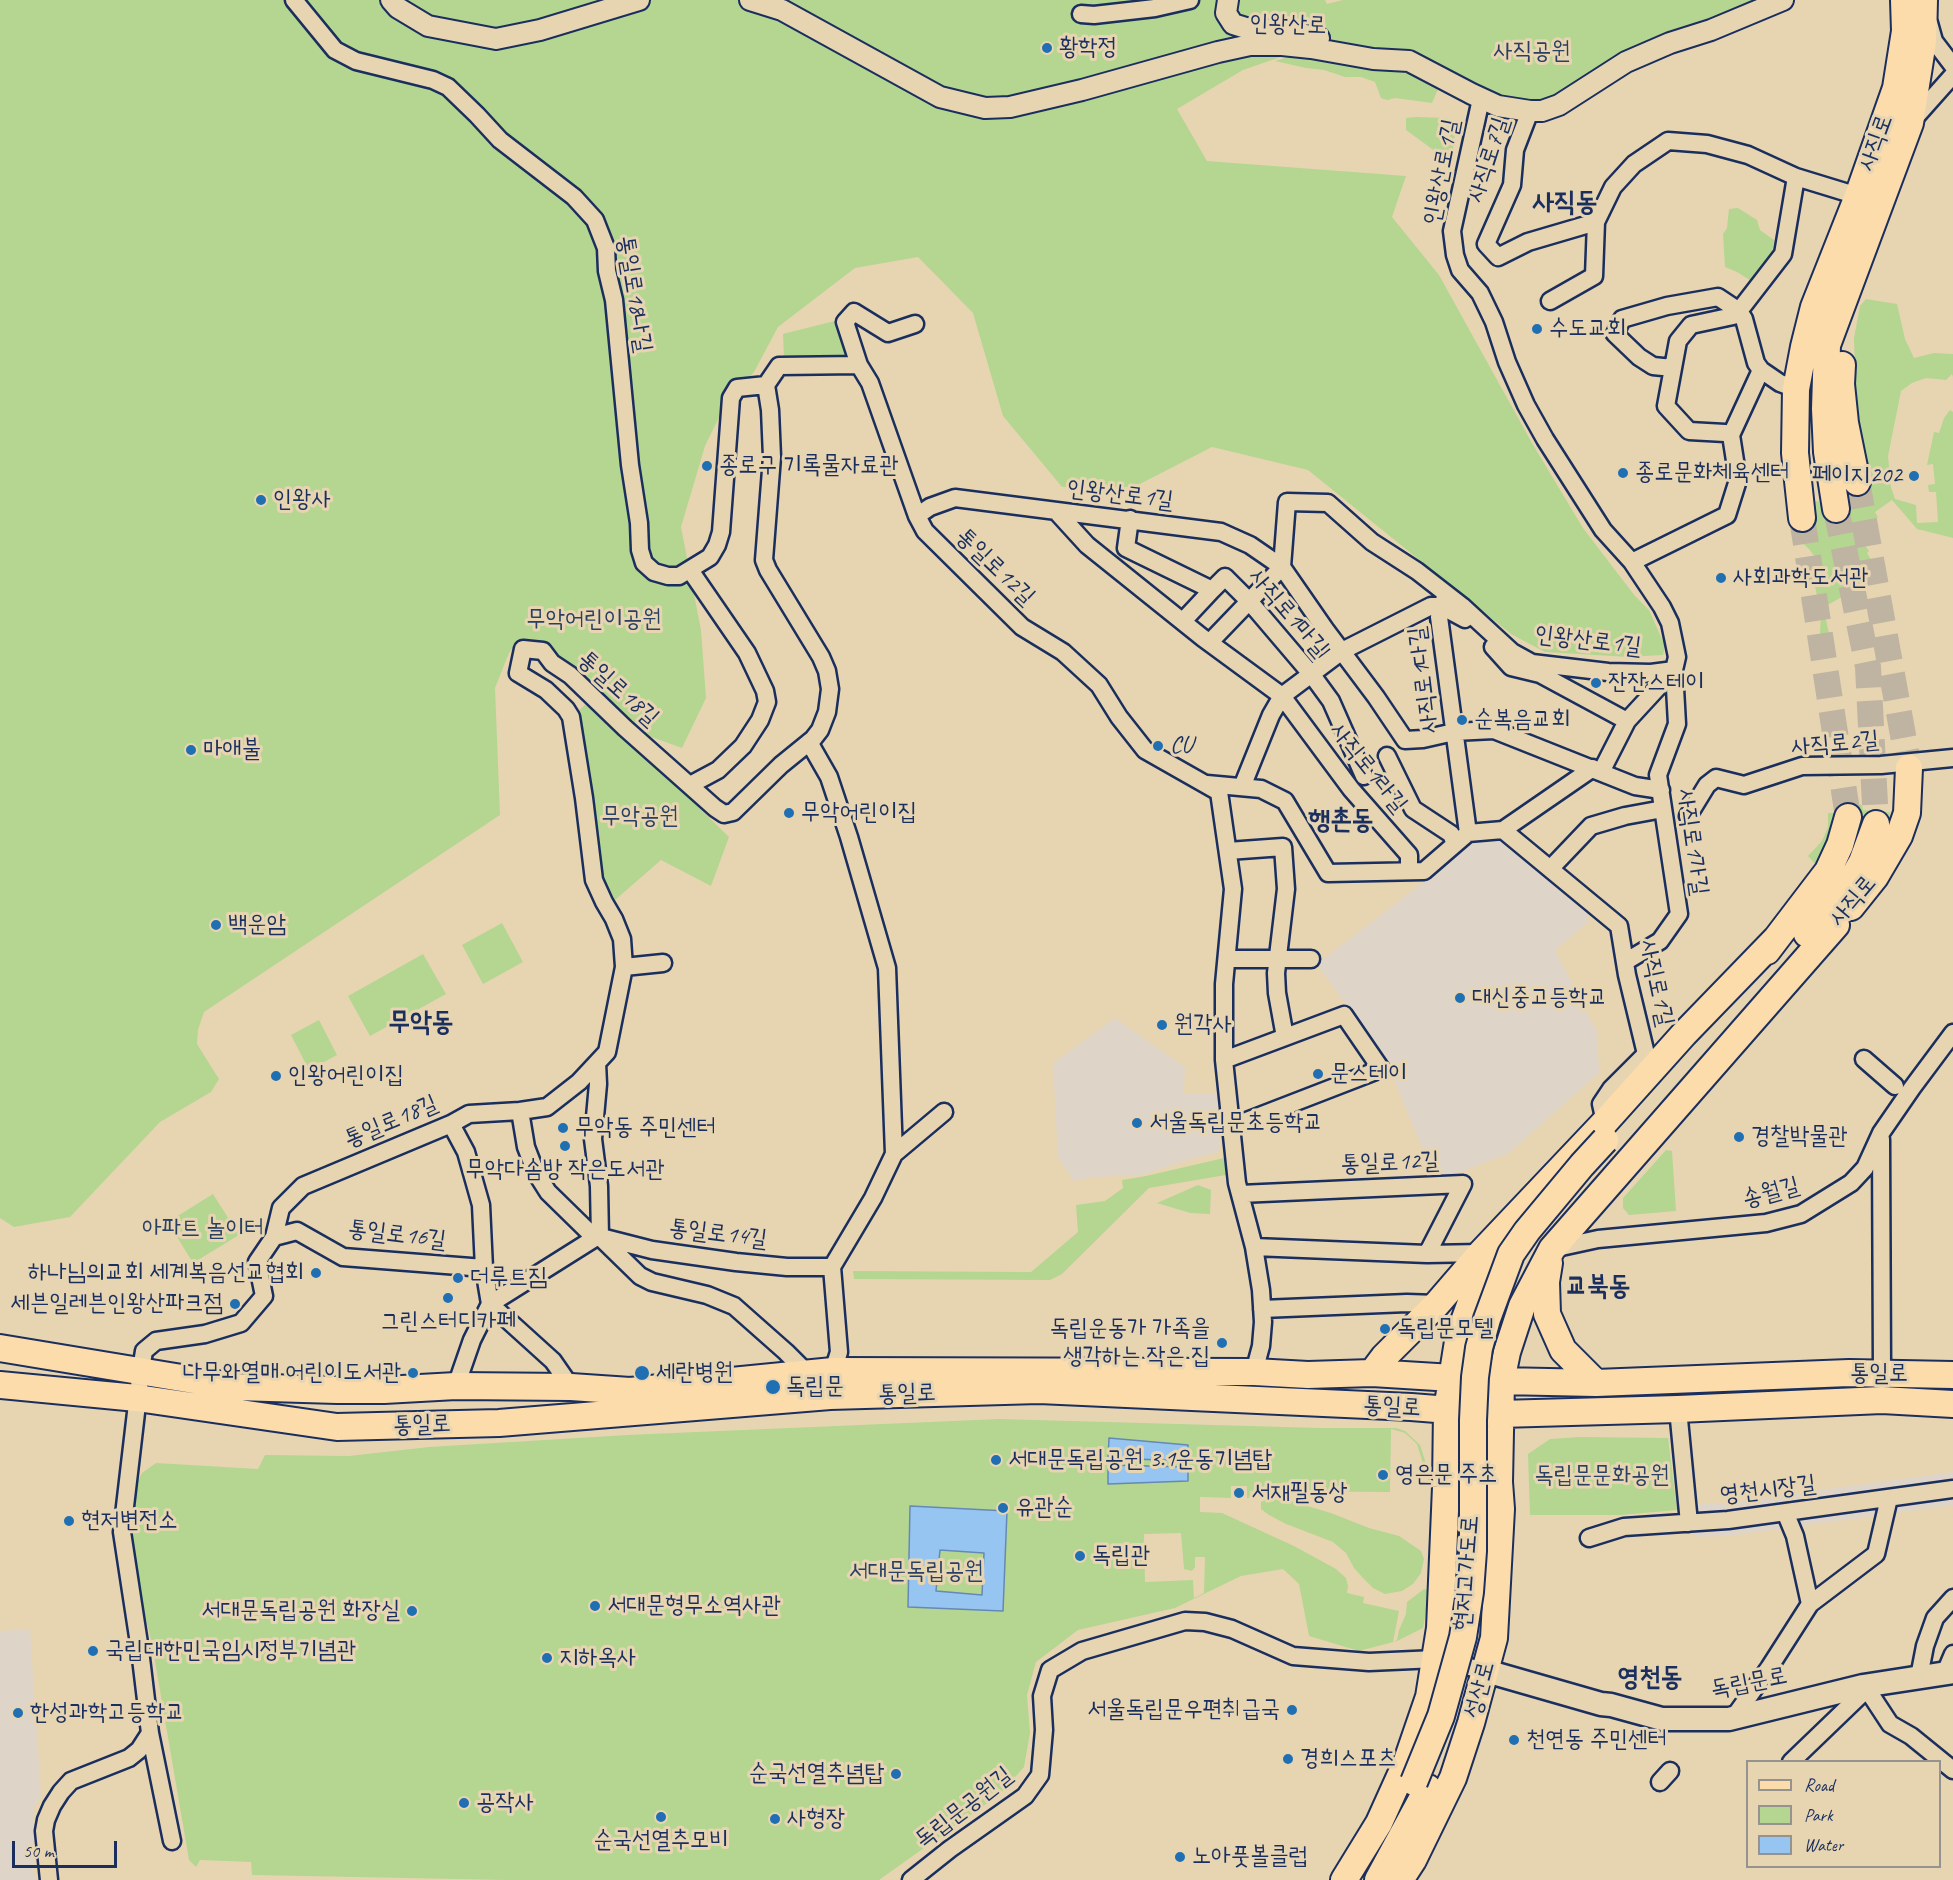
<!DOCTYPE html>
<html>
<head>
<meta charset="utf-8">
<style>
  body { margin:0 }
  #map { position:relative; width:1953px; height:1880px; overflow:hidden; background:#e7d5b2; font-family:Caveat,sans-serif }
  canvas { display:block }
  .legend { position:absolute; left:1746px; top:1760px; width:195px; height:108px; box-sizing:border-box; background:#e7d5b2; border:2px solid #959390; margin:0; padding:8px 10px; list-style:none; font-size:18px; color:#1b2f5e }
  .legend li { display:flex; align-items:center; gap:12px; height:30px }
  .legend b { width:30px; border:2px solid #959390 }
  .scale { position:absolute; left:12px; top:1841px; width:105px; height:27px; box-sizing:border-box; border:3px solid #1b2f5e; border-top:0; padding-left:8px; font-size:18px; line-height:21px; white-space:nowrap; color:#1b2f5e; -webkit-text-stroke:4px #e7d5b2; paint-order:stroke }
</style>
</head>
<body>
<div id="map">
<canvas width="1953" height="1880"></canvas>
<ul class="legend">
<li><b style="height:8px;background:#fddcac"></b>Road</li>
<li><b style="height:16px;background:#b4d691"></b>Park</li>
<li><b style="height:16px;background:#97c5f1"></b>Water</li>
</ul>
<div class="scale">50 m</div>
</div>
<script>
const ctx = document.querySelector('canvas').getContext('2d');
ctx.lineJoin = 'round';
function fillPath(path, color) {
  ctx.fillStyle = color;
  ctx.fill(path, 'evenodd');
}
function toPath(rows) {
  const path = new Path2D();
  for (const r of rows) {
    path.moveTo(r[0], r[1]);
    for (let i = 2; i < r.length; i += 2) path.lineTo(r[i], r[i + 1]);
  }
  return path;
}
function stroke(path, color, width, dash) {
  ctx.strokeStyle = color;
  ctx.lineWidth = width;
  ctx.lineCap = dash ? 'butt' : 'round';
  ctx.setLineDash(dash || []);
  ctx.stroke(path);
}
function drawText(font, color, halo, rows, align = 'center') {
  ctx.font = font + ' Caveat,"Poor Story",sans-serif';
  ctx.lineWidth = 6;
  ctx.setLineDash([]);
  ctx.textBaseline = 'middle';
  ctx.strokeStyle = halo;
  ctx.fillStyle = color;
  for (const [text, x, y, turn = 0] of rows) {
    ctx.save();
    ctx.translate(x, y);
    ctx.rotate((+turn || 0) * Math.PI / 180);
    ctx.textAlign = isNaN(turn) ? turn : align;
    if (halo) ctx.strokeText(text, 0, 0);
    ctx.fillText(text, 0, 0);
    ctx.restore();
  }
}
fillPath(toPath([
  [1477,837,1510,839,1591,905,1587,923,1555,950,1597,1032,1599,1073,1509,1153,1453,1175,1435,1179,1386,1060,1317,964,1421,884],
  [1115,1018,1185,1067,1184,1093,1218,1094,1219,1152,1187,1160,1142,1175,1095,1177,1074,1181,1058,1158,1053,1063],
  [1953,1472,1953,1505,1729,1536,1696,1537,1695,1503,1726,1503],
  [30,1629,41,1796,33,1810,34,1873,36,1880,0,1880,0,1631]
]), '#ded5c8');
fillPath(toPath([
  [0,0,1325,0,1327,4,1343,0,1769,0,1542,105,1495,99,1409,54,1330,40,1243,70,1177,109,1207,161,1406,176,1392,217,1439,275,1532,443,1583,528,1635,596,1649,610,1665,646,1663,655,1628,657,1545,652,1511,634,1308,470,1212,447,1134,487,1062,487,1003,416,973,313,918,257,855,268,778,327,754,372,726,403,705,446,681,527,701,630,706,698,682,748,632,730,528,644,514,646,509,653,495,688,500,815,204,1012,198,1030,197,1044,219,1079,211,1092,160,1122,70,1217,14,1227,0,1218],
  [1308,51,1404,70,1428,81,1438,89,1432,103,1395,98,1387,100,1381,98,1375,82,1361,77,1345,77,1324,70,1306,68,1275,61],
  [1416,117,1448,118,1454,125,1455,133,1452,158,1447,160,1406,130,1406,118],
  [1738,208,1757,220,1760,230,1774,240,1772,253,1753,282,1737,272,1725,267,1723,234,1727,228,1729,209],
  [1866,299,1897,304,1905,339,1914,358,1934,353,1953,354,1953,377,1952,374,1946,380,1926,378,1912,383,1901,391,1888,456,1891,487,1895,499,1916,505,1917,523,1938,522,1936,492,1929,492,1928,485,1935,484,1933,464,1927,465,1934,432,1939,433,1944,418,1950,410,1953,412,1953,538,1917,529,1892,500,1875,512,1878,517,1857,534,1869,551,1867,553,1872,561,1871,572,1856,589,1826,606,1825,616,1829,633,1827,638,1822,639,1820,632,1821,614,1813,577,1821,565,1809,549,1795,536,1793,520,1814,502,1818,501,1823,507,1836,486,1850,485,1871,480,1856,407,1854,338,1860,306],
  [839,320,847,355,784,359,783,334],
  [589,701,729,837,711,886,661,860,615,900,602,878,576,713],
  [1854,803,1862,805,1863,810,1890,812,1889,827,1885,837,1883,825,1863,819,1855,840,1852,838,1824,851,1816,865,1808,856,1822,841,1828,827,1828,813,1834,813,1836,806,1852,809],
  [502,923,523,962,483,984,462,945],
  [423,954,446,994,370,1036,348,996],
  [319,1020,337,1055,309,1070,291,1035],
  [1666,1150,1672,1151,1676,1211,1629,1215,1623,1208,1623,1198],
  [1224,1158,1226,1175,1149,1188,1062,1274,1050,1280,854,1279,853,1271,1031,1272,1078,1232,1076,1205,1105,1201,1123,1188,1122,1180,1146,1176],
  [1198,1185,1211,1190,1210,1214,1190,1213,1157,1203],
  [213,1194,239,1235,193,1263,168,1222],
  [999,1419,1321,1428,1396,1428,1405,1431,1420,1445,1435,1491,1432,1579,1423,1628,1397,1641,1359,1651,1309,1636,1299,1584,1283,1569,1241,1576,1175,1608,1078,1630,1036,1662,1027,1695,1030,1733,1024,1767,1000,1794,879,1880,508,1880,252,1875,251,1862,200,1860,196,1867,189,1860,152,1644,128,1546,131,1495,142,1473,156,1463,258,1469,265,1455,349,1456,429,1447,627,1435],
  [1391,1429,1405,1433,1417,1444,1432,1493,1427,1590,1424,1589,1407,1602,1406,1614,1399,1630,1397,1640,1393,1642,1399,1611,1363,1603,1364,1597,1347,1593,1348,1586,1346,1578,1336,1569,1294,1546,1222,1513,1200,1512,1200,1497,1231,1498,1231,1486,1247,1486,1247,1498,1250,1498,1250,1491,1390,1492],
  [1181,1533,1184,1569,1192,1571,1195,1567,1195,1557,1205,1557,1204,1593,1194,1598,1193,1580,1145,1582,1144,1534],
  [1580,1437,1668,1438,1677,1510,1621,1515,1530,1515,1528,1454,1550,1439],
  [1267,1499,1287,1500,1331,1513,1369,1528,1399,1536,1421,1551,1424,1559,1421,1573,1413,1584,1402,1591,1385,1594,1373,1588,1363,1578,1354,1568,1346,1553,1333,1542,1286,1524,1269,1515,1261,1509,1261,1502]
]), '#b4d691');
const water = toPath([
  [1109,1438,1188,1445,1188,1461,1108,1458,1109,1438],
  [1108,1465,1188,1467,1188,1481,1108,1484,1108,1465],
  [910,1506,1007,1511,1003,1611,908,1607,910,1506],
  [940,1550,984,1553,982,1595,936,1591,940,1550]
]);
fillPath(water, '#97c5f1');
stroke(water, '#6589b6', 1.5);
stroke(toPath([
  [1857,482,1909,768],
  [1836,509,1868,667,1876,824],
  [1802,518,1848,817]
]), '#beb4a1', 26, [26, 13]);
const minor = toPath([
  [294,0,335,50,356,61,433,80,448,87,477,115,500,140,574,197,595,220,606,248,607,271,614,300,630,465,639,523,640,550,644,563,654,572,668,576,679,576,710,557,717,545,721,532,731,398,737,388,766,385],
  [1081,14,1094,15,1155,8,1190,0],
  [1929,23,1934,41,1953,66],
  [1530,111,1515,150,1512,185,1486,244,1498,257,1528,242,1596,222],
  [1913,120,1953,75],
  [1550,301,1594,276,1596,222,1613,187,1634,164,1668,141,1707,144,1748,155,1796,177,1858,196],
  [915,324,888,333,854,312,845,322,859,365,870,383,917,516,925,531,1022,627,1063,652,1099,685,1119,717,1145,750,1219,792,1233,889,1224,984,1224,1060,1237,1183,1254,1247,1261,1290,1263,1322,1261,1346,1254,1372],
  [1673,368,1653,366,1639,357,1615,334,1622,319,1667,306,1718,297,1739,311,1783,254,1796,177],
  [1731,435,1725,433,1689,431,1666,406,1678,341,1691,325,1733,316,1739,311,1744,319,1756,363,1761,370],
  [1056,511,1087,545,1203,638,1282,696,1351,789,1409,855,1409,871],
  [917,516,930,507,955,498,1221,532,1250,545,1282,567,1325,629,1376,697,1405,740,1423,739,1454,732,1494,730,1635,786,1661,790],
  [1130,519,1126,548,1212,590,1225,577,1249,601,1312,675,1331,701,1364,776],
  [1632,562,1727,515,1738,480,1731,435,1761,370,1780,383,1796,389],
  [1282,567,1287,502,1328,503,1372,542,1417,571,1462,606,1512,652,1532,663,1608,672,1651,673,1674,670,1677,657,1670,623,1662,607,1632,562,1603,530,1545,439,1526,405,1507,362,1494,322,1480,293,1460,270,1455,255,1452,231,1481,99],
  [1445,597,1439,617,1468,833],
  [1183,621,1212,590],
  [1210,642,1282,567],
  [1493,647,1511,667,1540,674,1627,721],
  [809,742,829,777,849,837,887,968,894,1154],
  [1387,756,1413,809,1451,834,1455,844],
  [1601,772,1627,721,1674,670],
  [1207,784,1261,789,1285,801,1328,873,1424,871,1468,833,1503,830,1619,926,1627,975,1646,1054,1611,1089,1601,1104,1605,1122],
  [690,785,718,770,743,746,760,720,767,702,765,691,747,653,690,570],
  [1242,787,1271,715,1282,696,1342,651,1431,606,1441,606,1465,619],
  [1688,816,1707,785,1716,778,1744,785,1802,766,1881,765,1953,758],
  [1503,830,1593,768],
  [1228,851,1283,847,1286,889,1276,973,1277,993,1285,1037],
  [1550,869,1591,826,1625,816,1663,809],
  [1227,959,1311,959],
  [1625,962,1660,941,1679,914,1658,775,1677,724,1674,670],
  [624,967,663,963],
  [1864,1059,1895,1086],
  [1224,1060,1344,1015,1381,1069,1231,1127],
  [597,1063,598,1084,593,1139,599,1186,600,1237,640,1276,652,1282,707,1295,734,1306,786,1352,807,1373],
  [520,1111,526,1147,536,1173,548,1192,595,1238],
  [451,1124,466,1152,481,1205,484,1268,490,1304,472,1340,456,1386],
  [1881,1139,1882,1372],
  [1240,1194,1463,1184,1427,1254],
  [274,1237,297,1231,343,1257,484,1268],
  [601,1237,652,1250,736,1262,787,1267,832,1267],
  [1254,1247,1427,1254,1481,1253],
  [1552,1249,1598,1239,1766,1223,1801,1214,1851,1183,1865,1168,1881,1133,1912,1088,1953,1033],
  [1262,1309,1407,1303,1437,1304],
  [833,1371,839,1352,832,1267,873,1198,894,1154,944,1112],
  [571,1387,553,1361,490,1304,595,1238,600,1237],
  [1678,1409,1689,1523],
  [1785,1512,1795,1536,1810,1604],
  [1589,1538,1624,1527,1728,1520,1953,1489],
  [1945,1673,1953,1654],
  [1919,1677,1925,1646,1935,1618,1953,1598],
  [1867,1689,1890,1724,1911,1736,1953,1770],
  [1734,1717,1769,1668,1810,1604,1876,1554,1889,1498],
  [150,1733,172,1841],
  [1791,1762,1871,1685],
  [1660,1782,1670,1771],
  [49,1880,44,1831,46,1820,52,1806,61,1792,71,1781,129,1758,139,1750,150,1733,140,1650,122,1532,141,1370,144,1351,156,1341,205,1334,241,1323,264,1296,257,1262,274,1237,281,1208,303,1186,451,1124,469,1114,520,1111,547,1107,579,1082,607,1052,624,967,622,939,614,919,604,902,594,880,584,798,571,717,566,709,546,690,518,673,523,649,543,651,552,663,570,675,625,728,715,808,724,814,733,812,781,765,813,739,820,730,827,712,830,689,827,671,821,657,768,570,764,560,772,457,770,410,766,385,779,366,859,365],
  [911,1880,950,1849,1025,1796,1040,1775,1044,1730,1042,1696,1050,1670,1082,1651,1185,1621,1205,1622,1232,1629,1293,1656,1369,1662,1436,1659,1486,1671]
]);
const tertiary = toPath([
  [391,0,398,8,428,26,496,39,540,30,639,0],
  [750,0,782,10,940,97,985,108,1010,107,1082,90,1218,52,1250,45,1282,45,1311,48,1373,59,1409,61,1472,94,1498,106,1530,111,1542,111,1559,105,1626,62,1670,43,1711,30,1783,0],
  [1228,0,1226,13,1233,24,1246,28,1292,32,1319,38]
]);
const secondary = toPath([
  [1486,1671,1601,1704,1611,1705,1662,1719,1729,1719,1863,1686,1953,1672]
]);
const primary = toPath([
  [1842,365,1841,384,1845,423,1857,482],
  [1836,509,1827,452,1825,409,1827,345,1910,123,1923,41,1924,0],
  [1802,518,1795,453,1796,389,1804,347,1814,307,1858,196,1896,88,1905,31,1904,0],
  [1851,907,1875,877,1899,836,1907,813,1909,768],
  [1807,934,1854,876,1862,862,1876,824],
  [1767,951,1828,871,1840,845,1848,817],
  [1549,1263,1546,1282,1547,1314,1563,1350,1596,1383],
  [0,1348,236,1387,337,1390,384,1390,456,1386,571,1387,630,1391,833,1371,1254,1372,1308,1375,1372,1373,1501,1381,1596,1383,1849,1373,1953,1375],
  [1372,1373,1384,1357,1437,1304,1481,1253,1605,1122,1684,1034,1776,939],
  [0,1385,137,1398,337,1427,499,1423,830,1396,1039,1390,1411,1407,1500,1414,1678,1409,1882,1400,1953,1404],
  [1344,1880,1379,1823,1407,1761,1429,1697,1440,1628,1446,1487,1447,1410,1459,1335,1474,1294,1497,1251,1524,1209],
  [1378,1880,1428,1788],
  [1400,1880,1413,1860,1453,1778,1471,1723,1494,1638,1501,1509,1499,1482,1501,1381,1507,1352,1522,1306,1552,1249,1836,925]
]);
stroke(minor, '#1b2f5e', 21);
stroke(tertiary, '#1b2f5e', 24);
stroke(secondary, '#1b2f5e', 27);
stroke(primary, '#1b2f5e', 30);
stroke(minor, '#e7d5b2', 16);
stroke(tertiary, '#e7d5b2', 20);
stroke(secondary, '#e7d5b2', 22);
stroke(primary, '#fddcac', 26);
const primaryBridge = toPath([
  [1414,1782,1441,1716,1463,1637,1470,1592,1473,1551,1473,1420,1475,1377,1479,1348,1487,1319,1511,1254,1527,1231,1582,1165,1605,1140]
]);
stroke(primaryBridge, '#1b2f5e', 30, []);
stroke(primaryBridge, '#fddcac', 26);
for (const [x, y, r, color] of [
  [1047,48,6,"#1f6fb2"],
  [1537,329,6,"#1f6fb2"],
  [707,466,6,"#1f6fb2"],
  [1623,473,6,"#1f6fb2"],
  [1914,476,6,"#1f6fb2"],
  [261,500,6,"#1f6fb2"],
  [1721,578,6,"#1f6fb2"],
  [1596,683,6,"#1f6fb2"],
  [1462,720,6,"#1f6fb2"],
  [1158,746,6,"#1f6fb2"],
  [191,750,6,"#1f6fb2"],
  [789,813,6,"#1f6fb2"],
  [216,925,6,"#1f6fb2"],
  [1460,998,6,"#1f6fb2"],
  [1162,1025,6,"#1f6fb2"],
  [1318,1074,6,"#1f6fb2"],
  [276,1076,6,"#1f6fb2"],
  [1137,1123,6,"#1f6fb2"],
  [563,1128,6,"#1f6fb2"],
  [1739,1137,6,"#1f6fb2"],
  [565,1146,6,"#1f6fb2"],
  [316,1273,6,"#1f6fb2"],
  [458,1278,6,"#1f6fb2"],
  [448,1298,6,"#1f6fb2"],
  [235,1304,6,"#1f6fb2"],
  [1385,1329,6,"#1f6fb2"],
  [1222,1343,6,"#1f6fb2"],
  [413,1373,6,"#1f6fb2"],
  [642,1373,8,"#1f6fb2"],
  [773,1387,8,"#1f6fb2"],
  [996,1460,6,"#1f6fb2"],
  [1383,1475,6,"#1f6fb2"],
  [1239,1493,6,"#1f6fb2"],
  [1003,1508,6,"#1f6fb2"],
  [69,1521,6,"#1f6fb2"],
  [1080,1556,6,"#1f6fb2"],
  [595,1606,6,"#1f6fb2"],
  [412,1611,6,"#1f6fb2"],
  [93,1651,6,"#1f6fb2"],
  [547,1658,6,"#1f6fb2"],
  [1292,1710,6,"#1f6fb2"],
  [18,1713,6,"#1f6fb2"],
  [1514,1740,6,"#1f6fb2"],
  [1288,1759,6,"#1f6fb2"],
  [896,1774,6,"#1f6fb2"],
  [464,1803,6,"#1f6fb2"],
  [661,1817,6,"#1f6fb2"],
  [775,1819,6,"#1f6fb2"],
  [1180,1857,6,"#1f6fb2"]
]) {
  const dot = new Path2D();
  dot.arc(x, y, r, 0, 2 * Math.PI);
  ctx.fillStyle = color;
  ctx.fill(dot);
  stroke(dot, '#e7d5b2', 2);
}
drawText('24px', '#1b2f5e', '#e7d5b2', [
  ["인왕산로",1288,25,2],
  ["사직로",1876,143,-70],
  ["사직로7길",1489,160,-72],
  ["인왕산로1길",1442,172,-79],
  ["통일로18나길",634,294,81],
  ["인왕산로1길",1120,495,7],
  ["통일로12길",995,567,44],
  ["사직로1마길",1288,613,49],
  ["인왕산로1길",1588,641,7],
  ["사직로1다길",1424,680,-97],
  ["통일로18길",618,689,42],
  ["사직로2길",1835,744,-5],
  ["사직로1라길",1368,768,51],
  ["사직로1가길",1692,842,82],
  ["사직로",1853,901,-50],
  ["사직로1길",1656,983,78],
  ["통일로18길",391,1122,-23],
  ["통일로12길",1390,1163,-2],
  ["송월길",1771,1193,-15],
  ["통일로14길",718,1234,7],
  ["통일로16길",397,1235,7],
  ["통일로",1879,1374],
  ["통일로",907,1394,-2],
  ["통일로",1392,1407,3],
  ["통일로",422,1425,-2],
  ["영천시장길",1768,1490,-7],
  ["현저고가도로",1467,1573,-86],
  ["독립문로",1749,1683,-11],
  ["성산로",1480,1690,-75],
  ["독립문공원길",964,1808,-38]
]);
drawText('24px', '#1b2f5e', '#e7d5b2', [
  ["황학정",1059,48],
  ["수도교회",1549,329],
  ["종로구 기록물자료관",719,466],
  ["종로문화체육센터",1635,473],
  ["페이지202",1902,476,"right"],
  ["인왕사",273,500],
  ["사회과학도서관",1733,578],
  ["잔잔스테이",1608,683],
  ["순복음교회",1474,720],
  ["CU",1170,746],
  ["마애불",203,750],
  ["무악어린이집",801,813],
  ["백운암",228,925],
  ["대신중고등학교",1472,998],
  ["원각사",1174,1025],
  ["문스테이",1330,1074],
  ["인왕어린이집",288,1076],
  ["서울독립문초등학교",1149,1123],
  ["무악동 주민센터",575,1128],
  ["경찰박물관",1751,1137],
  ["무악다솜방 작은도서관",565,1170,"center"],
  ["하나님의교회 세계복음선교협회",304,1273,"right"],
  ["더루트짐",470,1278],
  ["세븐일레븐인왕산파크점",223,1304,"right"],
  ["그린스터디카페",448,1322,"center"],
  ["독립운동가 가족을",1210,1329,"right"],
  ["생각하는 작은 집",1210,1357,"right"],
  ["독립문모텔",1397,1329],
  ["나무와열매 어린이도서관",401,1373,"right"],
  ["세란병원",656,1373],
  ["독립문",786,1387],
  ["서대문독립공원 3.1운동기념탑",1008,1460],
  ["영은문 주초",1395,1475],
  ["서재필동상",1251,1493],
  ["유관순",1015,1508],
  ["현저변전소",81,1521],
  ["독립관",1092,1556],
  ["서대문형무소역사관",607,1606],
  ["서대문독립공원 화장실",400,1611,"right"],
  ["국립대한민국임시정부기념관",105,1651],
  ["지하옥사",559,1658],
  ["서울독립문우편취급국",1280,1710,"right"],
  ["한성과학고등학교",30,1713],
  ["천연동 주민센터",1526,1740],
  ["경희스포츠",1300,1759],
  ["순국선열추념탑",884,1774,"right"],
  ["공작사",476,1803],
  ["사형장",787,1819],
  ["순국선열추모비",661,1841,"center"],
  ["노아풋볼클럽",1192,1857]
], 'left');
drawText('24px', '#2a4063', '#e7d5b2', [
  ["사직공원",1532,52],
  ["무악어린이공원",594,620],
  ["무악공원",640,817],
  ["아파트 놀이터",203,1229],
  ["독립문문화공원",1602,1476],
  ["서대문독립공원",916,1572]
]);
drawText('bold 27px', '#1b2f5e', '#e7d5b2', [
  ["사직동",1565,203],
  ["행촌동",1341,821],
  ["무악동",421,1023],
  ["교북동",1598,1287],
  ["영천동",1650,1678]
]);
</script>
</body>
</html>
